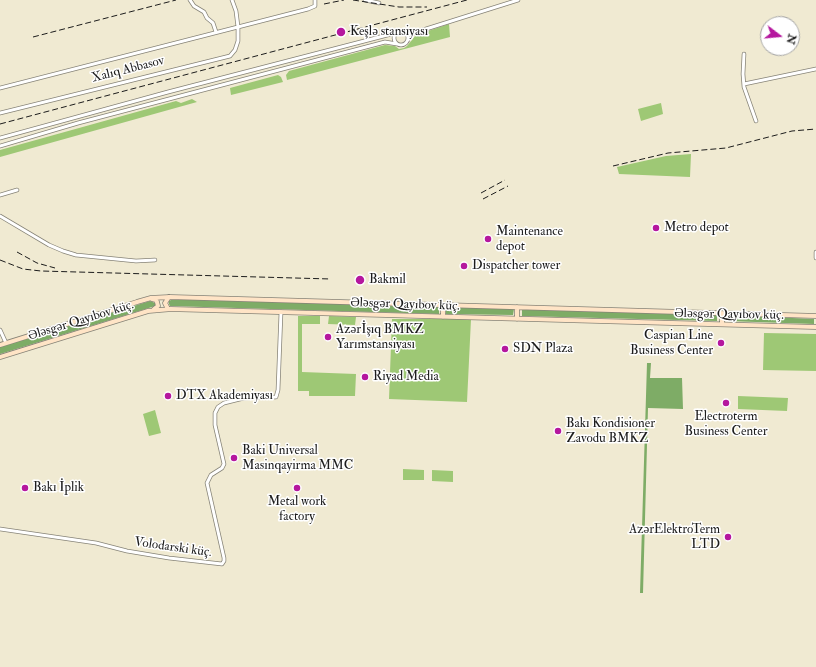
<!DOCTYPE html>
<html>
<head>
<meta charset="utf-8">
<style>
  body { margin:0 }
  #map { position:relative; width:816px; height:667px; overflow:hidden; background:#f0ead2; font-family:"IM FELL Double Pica",serif }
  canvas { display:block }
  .north { position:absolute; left:760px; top:16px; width:40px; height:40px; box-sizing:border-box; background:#fff; border:1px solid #a4a4a4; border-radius:50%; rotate:106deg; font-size:11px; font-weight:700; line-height:16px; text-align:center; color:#1c1c1c }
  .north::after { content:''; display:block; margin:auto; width:14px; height:18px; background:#b5179e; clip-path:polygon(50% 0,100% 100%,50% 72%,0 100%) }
</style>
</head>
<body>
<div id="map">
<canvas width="816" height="667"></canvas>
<div class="north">N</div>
</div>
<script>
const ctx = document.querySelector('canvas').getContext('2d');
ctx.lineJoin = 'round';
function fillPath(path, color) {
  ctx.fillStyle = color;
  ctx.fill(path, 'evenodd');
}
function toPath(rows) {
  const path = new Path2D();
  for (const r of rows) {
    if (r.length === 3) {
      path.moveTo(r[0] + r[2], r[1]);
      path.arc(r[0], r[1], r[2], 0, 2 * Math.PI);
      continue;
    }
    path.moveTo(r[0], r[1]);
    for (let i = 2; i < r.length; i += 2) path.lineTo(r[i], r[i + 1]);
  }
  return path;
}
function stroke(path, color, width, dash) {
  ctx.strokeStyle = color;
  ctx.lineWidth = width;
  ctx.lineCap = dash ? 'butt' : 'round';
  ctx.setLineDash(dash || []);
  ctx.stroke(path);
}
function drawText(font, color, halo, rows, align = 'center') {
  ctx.font = font + ' "IM FELL Double Pica",serif';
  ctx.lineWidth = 3;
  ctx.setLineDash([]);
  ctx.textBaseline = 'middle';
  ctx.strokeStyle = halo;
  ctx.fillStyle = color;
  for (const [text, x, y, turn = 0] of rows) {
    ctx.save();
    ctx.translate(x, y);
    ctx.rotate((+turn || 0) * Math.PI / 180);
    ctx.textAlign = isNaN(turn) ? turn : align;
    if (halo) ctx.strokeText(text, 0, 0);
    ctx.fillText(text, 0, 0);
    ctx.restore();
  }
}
fillPath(toPath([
  [449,24,450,37,287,80,286,75,289,71,385,45,395,46,399,49,404,48,407,46,416,35],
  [278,75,281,77,283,82,231,95,230,88],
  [192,99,197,102,0,157,0,150,176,101,181,103],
  [661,103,663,114,641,121,638,109],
  [691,154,690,177,619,174,617,167,666,156],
  [298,316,320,316,320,324,302,324,302,372,356,374,355,396,309,396,309,391,298,391],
  [329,316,356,317,355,325,328,324],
  [392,319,471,319,467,402,389,399],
  [764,333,816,334,816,371,763,370],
  [738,396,788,398,787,411,738,409],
  [155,410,161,433,149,436,143,414],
  [403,469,424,470,424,480,403,480],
  [432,470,453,471,453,482,432,481]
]), '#9ec875');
fillPath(toPath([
  [173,299,439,306,439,314,170,306,169,304,169,301],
  [150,301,155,303,155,306,152,307,0,354,0,347],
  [446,307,514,309,513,315,446,314],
  [522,309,717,315,717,321,522,316],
  [727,315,814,319,814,324,727,321],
  [647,363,651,363,650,378,682,378,683,409,648,408,643,593,640,593]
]), '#7eac66');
const street = toPath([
  [190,0,194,6,204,12,207,18,213,23,216,32],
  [365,0,379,3],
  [401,38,7],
  [407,35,518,0],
  [744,54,743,74,744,87,756,121],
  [744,84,816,69],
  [0,88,308,9,315,6,315,0],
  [0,113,230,56,235,50,238,41,238,27,236,11,232,0],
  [0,138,168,92,399,32],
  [0,146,78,123,385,42,397,44],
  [0,195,17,190],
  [0,216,49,245,63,251,76,255,136,261,155,260],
  [816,252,816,258],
  [0,330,6,343],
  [0,529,96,543,127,551,169,558,222,564,224,561,224,558,207,483,211,475,222,468,224,464,215,425,215,413,218,407,224,403,244,398,276,397,278,390,281,312]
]);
const secondary = toPath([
  [152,299,156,300,157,302,158,306,154,309],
  [168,309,165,303,169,297],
  [443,317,443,305],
  [517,319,517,307],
  [722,324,722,313],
  [0,345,137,302,151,298,170,297,816,316],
  [0,357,148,311,171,309,816,327]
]);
stroke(street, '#868377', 4.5);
stroke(secondary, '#868377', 5.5);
stroke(street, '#fff', 3);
stroke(secondary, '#ffe4c6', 4);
stroke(toPath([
  [353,0,399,7,427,7],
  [324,4,344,0],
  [33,37,176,0],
  [0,124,467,0],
  [613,166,668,153,726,148,792,131,816,129],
  [481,193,505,180],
  [483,199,508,186],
  [17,252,37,263,55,268],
  [0,260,23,269,41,271,331,279]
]), '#1c1c1c', 1, [6, 3]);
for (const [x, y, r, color] of [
  [341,32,5,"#b5179e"],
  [656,228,4,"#b5179e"],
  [488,239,4,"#b5179e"],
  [464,266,4,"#b5179e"],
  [360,280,5,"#b5179e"],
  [328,337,4,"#b5179e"],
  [721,343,4,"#b5179e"],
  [505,349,4,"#b5179e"],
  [365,377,4,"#b5179e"],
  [168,396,4,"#b5179e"],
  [726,403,4,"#b5179e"],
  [558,431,4,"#b5179e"],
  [234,458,4,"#b5179e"],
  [25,488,4,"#b5179e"],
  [297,488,4,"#b5179e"],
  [728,537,4,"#b5179e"]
]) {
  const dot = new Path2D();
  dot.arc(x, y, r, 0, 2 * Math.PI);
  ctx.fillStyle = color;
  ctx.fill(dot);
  stroke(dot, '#fff', 1.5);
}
drawText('13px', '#1c1c1c', '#fff', [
  ["Keşlə stansiyası",350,32],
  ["Metro depot",664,228],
  ["Maintenance",496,232],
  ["depot",496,247],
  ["Dispatcher tower",472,266],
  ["Bakmil",369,280],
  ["Azərİşıq BMKZ",336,330],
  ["Yarımstansiyası",336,345],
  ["Caspian Line",713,336,"right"],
  ["Business Center",713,351,"right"],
  ["SDN Plaza",513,349],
  ["Riyad Media",373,377],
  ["DTX Akademiyası",176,396],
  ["Electroterm",726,417,"center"],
  ["Business Center",726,432,"center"],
  ["Bakı Kondisioner",566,424],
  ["Zavodu BMKZ",566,439],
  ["Baki Universal",242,451],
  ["Masinqayirma MMC",242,466],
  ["Bakı İplik",33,488],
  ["Metal work",297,502,"center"],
  ["factory",297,517,"center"],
  ["AzərElektroTerm",720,530,"right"],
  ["LTD",720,545,"right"]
], 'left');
drawText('13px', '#1c1c1c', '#fff', [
  ["Xalıq Abbasov",128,70,-14],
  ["Ələsgər Qayıbov küç.",405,305,2],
  ["Ələsgər Qayıbov küç.",729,315,1],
  ["Ələsgər Qayıbov küç.",81,321,-17],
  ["Volodarski küç.",173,548,8]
]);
</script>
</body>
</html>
